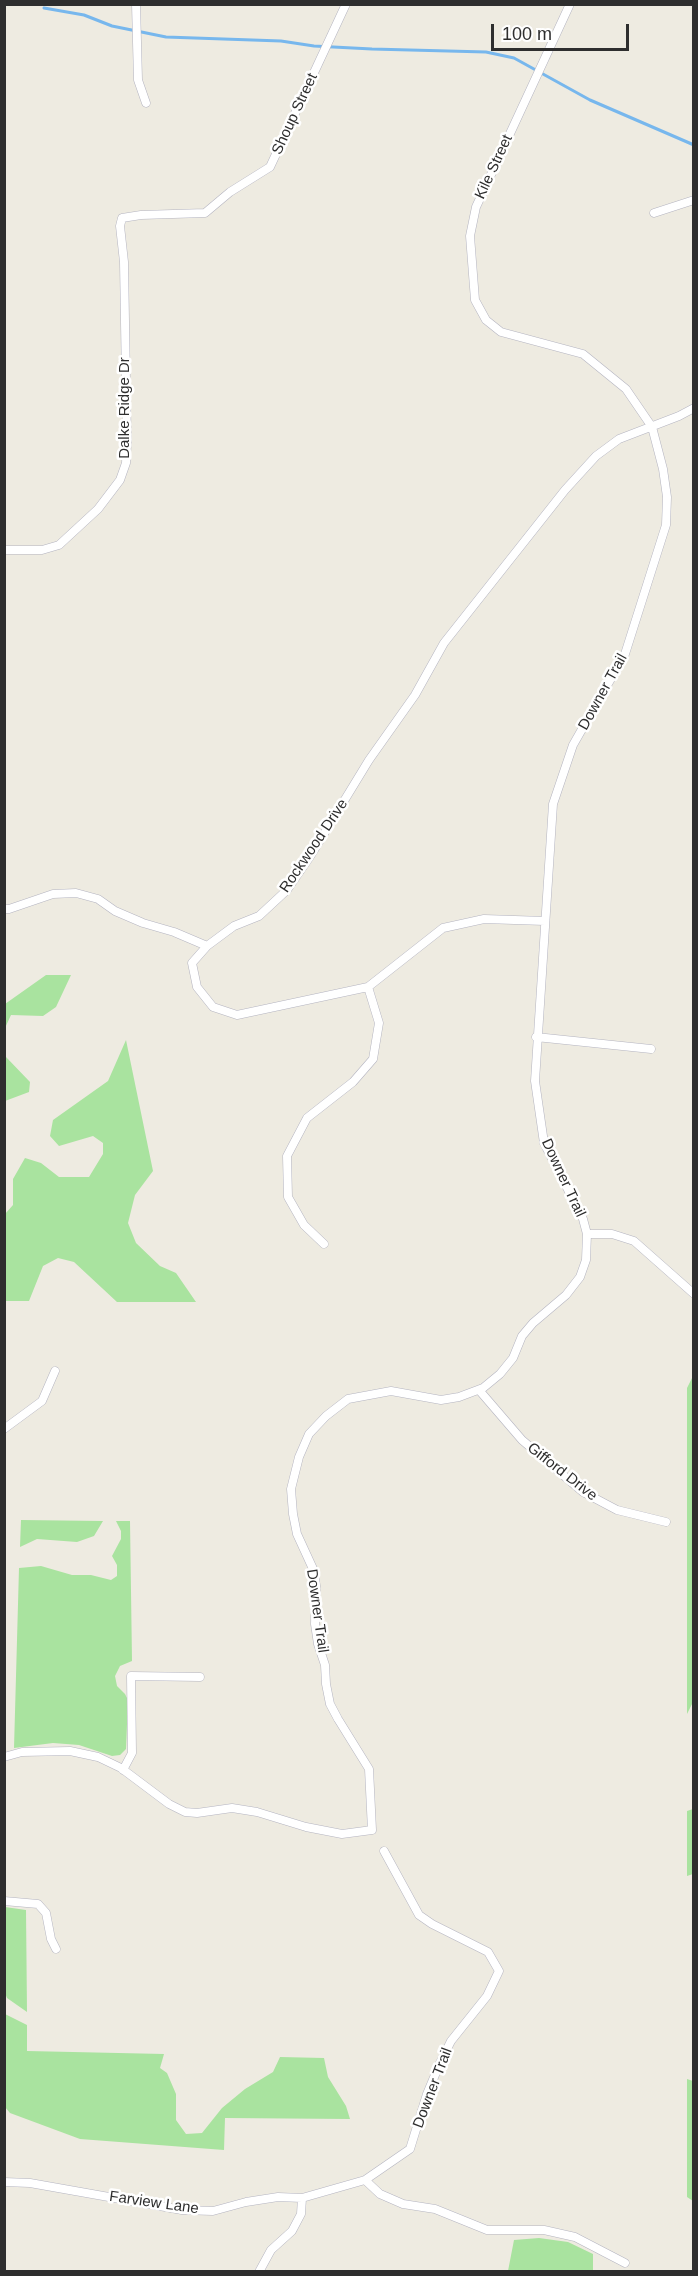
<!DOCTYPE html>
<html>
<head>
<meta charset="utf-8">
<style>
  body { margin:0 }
  #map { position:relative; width:698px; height:2276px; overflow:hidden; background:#eeebe1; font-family:Arial,sans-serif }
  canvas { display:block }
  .frame { position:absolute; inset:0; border:6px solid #2e2e2e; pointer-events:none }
  .scale { position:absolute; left:491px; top:24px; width:138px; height:27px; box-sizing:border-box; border:3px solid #2e2e2e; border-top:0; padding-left:8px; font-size:18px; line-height:21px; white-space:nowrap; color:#2e2e2e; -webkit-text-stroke:4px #fff; paint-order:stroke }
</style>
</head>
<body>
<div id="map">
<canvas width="698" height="2276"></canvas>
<div class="frame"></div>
<div class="scale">100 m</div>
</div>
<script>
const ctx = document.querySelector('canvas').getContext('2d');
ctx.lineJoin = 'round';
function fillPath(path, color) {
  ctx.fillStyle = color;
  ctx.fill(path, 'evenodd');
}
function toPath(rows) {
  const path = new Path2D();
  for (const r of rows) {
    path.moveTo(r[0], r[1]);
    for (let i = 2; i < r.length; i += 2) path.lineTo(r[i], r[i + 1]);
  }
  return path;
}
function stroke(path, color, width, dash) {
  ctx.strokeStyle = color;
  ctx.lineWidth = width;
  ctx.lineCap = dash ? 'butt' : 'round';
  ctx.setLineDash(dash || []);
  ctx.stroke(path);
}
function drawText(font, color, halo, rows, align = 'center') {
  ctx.font = font + ' Arial,sans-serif';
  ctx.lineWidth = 5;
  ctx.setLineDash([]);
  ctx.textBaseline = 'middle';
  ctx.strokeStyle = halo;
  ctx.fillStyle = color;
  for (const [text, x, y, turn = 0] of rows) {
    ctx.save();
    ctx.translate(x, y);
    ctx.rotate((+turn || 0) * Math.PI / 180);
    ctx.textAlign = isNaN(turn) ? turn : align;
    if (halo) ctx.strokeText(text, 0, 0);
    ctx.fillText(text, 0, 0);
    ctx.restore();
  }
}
fillPath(toPath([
  [46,975,71,975,56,1007,43,1016,11,1015,5,1028,5,1004],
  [5,1040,6,1057,30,1082,29,1092,5,1101],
  [126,1040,153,1171,135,1195,128,1223,136,1243,160,1266,176,1273,196,1302,117,1302,74,1262,58,1258,43,1266,29,1301,5,1301,5,1214,13,1205,13,1179,25,1158,41,1163,59,1177,89,1177,103,1154,103,1143,93,1136,59,1146,50,1136,53,1120,108,1081],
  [693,1376,694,1700,687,1714,687,1388],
  [21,1520,103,1521,94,1536,77,1542,37,1539,20,1547],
  [116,1521,130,1521,132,1661,120,1666,115,1676,117,1686,125,1694,128,1700,126,1749,120,1755,112,1756,79,1745,53,1743,14,1748,19,1568,41,1566,72,1575,91,1575,111,1580,117,1576,117,1565,112,1556,121,1539,121,1531],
  [693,1809,693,1874,687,1876,687,1811],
  [5,1907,26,1910,27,2012,7,1998,5,1993],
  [5,2014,27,2025,27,2051,164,2054,160,2068,167,2073,176,2094,176,2120,186,2134,202,2133,222,2108,245,2089,273,2072,280,2057,324,2058,328,2077,346,2106,350,2119,225,2118,224,2150,80,2139,10,2113,5,2107],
  [687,2079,693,2081,693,2201,687,2197],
  [539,2238,568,2242,593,2254,593,2271,508,2271,514,2240]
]), '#a9e39f');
stroke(toPath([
  [44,8,84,15,112,26,166,37,281,41,314,46,372,49,486,52,514,58,590,100,694,145]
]), '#77b7ed', 3);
const minor = toPath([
  [136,4,138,80,146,103],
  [654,213,694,200],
  [4,550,42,550,59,545,98,509,120,480,126,463,127,442,124,262,120,226,122,218,141,215,205,213,230,192,270,167,346,4],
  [4,909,9,909,53,894,76,893,98,899,115,911,143,923,174,932,207,946],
  [545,921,484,919,443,928,368,987,237,1015,213,1007,197,987,192,963,207,946,234,926,259,916,287,890,311,855,369,760,415,695,444,643,565,490,596,456,619,439,679,416,694,408],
  [536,1037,651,1049],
  [587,1234,612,1234,634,1241,694,1294],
  [324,1244,304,1225,288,1197,287,1156,307,1118,353,1082,373,1059,379,1023,368,987],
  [479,1390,522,1440,583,1492,617,1510,666,1522],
  [4,1429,42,1401,55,1371],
  [4,1757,22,1752,70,1751,98,1757,121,1768,169,1804,185,1812,197,1813,232,1808,257,1812,306,1827,342,1834,372,1830,369,1769,338,1719,330,1704,326,1684,325,1665,318,1644,315,1624,316,1586,314,1571,297,1534,293,1514,291,1489,299,1457,309,1434,326,1416,348,1399,391,1391,441,1400,459,1397,483,1388,500,1374,513,1358,522,1336,533,1323,566,1295,580,1277,586,1260,587,1234,583,1219,544,1143,535,1081,553,804,573,745,625,654,666,525,667,497,663,469,652,427,626,389,583,354,501,332,486,320,475,300,470,236,476,207,570,4],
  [123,1770,132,1753,131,1676,200,1677],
  [4,1901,38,1904,46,1913,51,1939,56,1949],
  [365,2180,380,2194,403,2204,435,2209,487,2230,544,2230,575,2237,625,2263],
  [4,2182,30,2183,182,2210,213,2211,246,2202,278,2197,302,2198],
  [259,2272,271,2250,292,2231,301,2214,302,2198,365,2180,410,2149,427,2094,440,2063,451,2041,487,1996,499,1971,488,1952,432,1924,419,1915,384,1851]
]);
stroke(minor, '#b4b4c0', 9);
stroke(minor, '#fff', 8);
drawText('15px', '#2e2e2e', '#fff', [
  ["Shoup Street",295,114,-65],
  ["Kile Street",494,167,-65],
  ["Dalke Ridge Dr",125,408,-90],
  ["Downer Trail",603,692,-61],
  ["Rockwood Drive",314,846,-56],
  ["Downer Trail",563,1178,65],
  ["Gifford Drive",562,1472,38],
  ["Downer Trail",317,1611,82],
  ["Downer Trail",433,2088,-69],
  ["Farview Lane",154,2203,8]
]);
</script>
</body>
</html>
